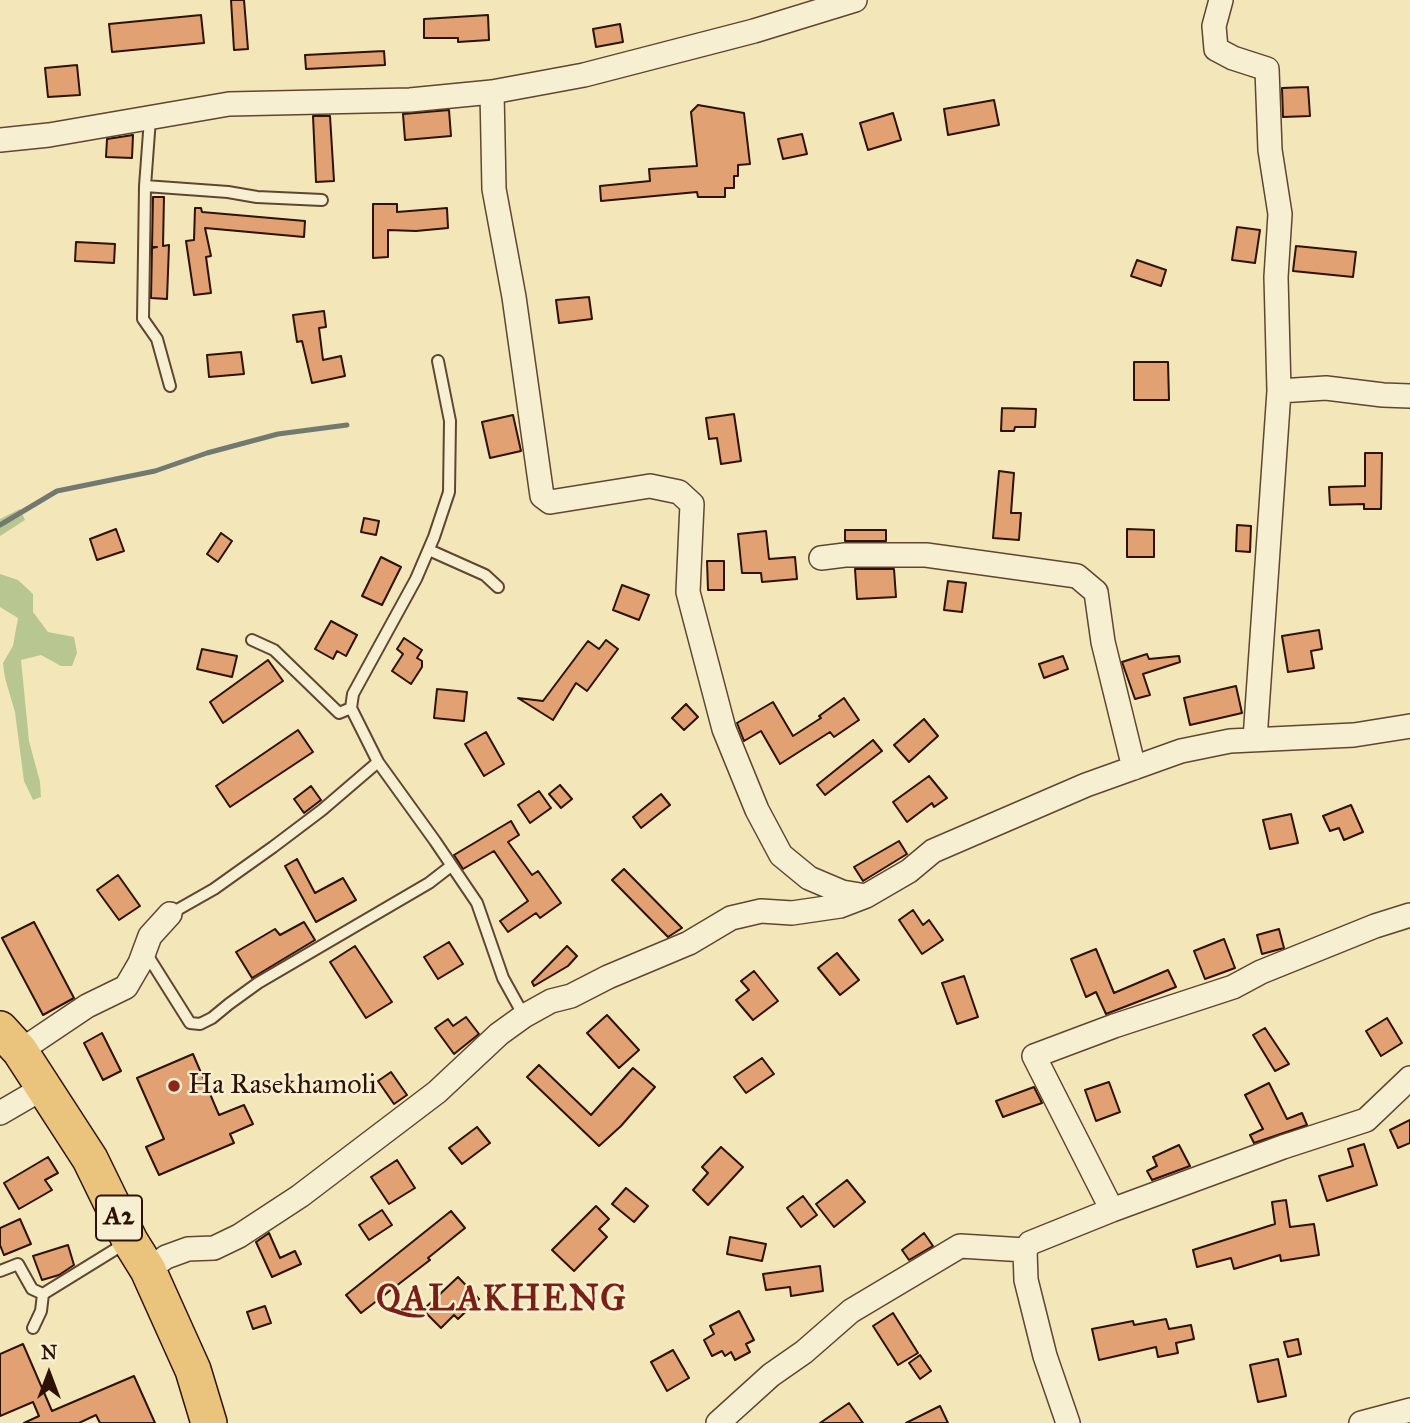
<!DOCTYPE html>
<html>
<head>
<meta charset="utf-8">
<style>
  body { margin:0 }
  #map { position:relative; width:1410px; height:1423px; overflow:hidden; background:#f3e7b9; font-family:"IM FELL Great Primer",serif }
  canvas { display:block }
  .north { position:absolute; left:14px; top:1339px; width:70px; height:70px; -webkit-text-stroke:5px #f7efd2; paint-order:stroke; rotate:0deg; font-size:19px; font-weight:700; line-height:28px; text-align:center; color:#2d1104 }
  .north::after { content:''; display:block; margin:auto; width:24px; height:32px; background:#2d1104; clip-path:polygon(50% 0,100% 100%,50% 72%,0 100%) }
</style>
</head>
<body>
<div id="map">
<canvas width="1410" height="1423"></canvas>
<div class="north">N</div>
</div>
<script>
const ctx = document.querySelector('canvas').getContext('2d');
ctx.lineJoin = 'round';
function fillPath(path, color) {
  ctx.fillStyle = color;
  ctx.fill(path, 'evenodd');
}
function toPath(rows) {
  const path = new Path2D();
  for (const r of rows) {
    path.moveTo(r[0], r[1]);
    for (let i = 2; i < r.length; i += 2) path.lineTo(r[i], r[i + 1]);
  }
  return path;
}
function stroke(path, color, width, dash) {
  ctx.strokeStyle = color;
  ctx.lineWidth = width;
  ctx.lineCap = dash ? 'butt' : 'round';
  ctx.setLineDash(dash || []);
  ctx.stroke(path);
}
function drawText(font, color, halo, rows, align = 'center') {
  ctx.font = font + ' "IM FELL Great Primer",serif';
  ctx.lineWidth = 5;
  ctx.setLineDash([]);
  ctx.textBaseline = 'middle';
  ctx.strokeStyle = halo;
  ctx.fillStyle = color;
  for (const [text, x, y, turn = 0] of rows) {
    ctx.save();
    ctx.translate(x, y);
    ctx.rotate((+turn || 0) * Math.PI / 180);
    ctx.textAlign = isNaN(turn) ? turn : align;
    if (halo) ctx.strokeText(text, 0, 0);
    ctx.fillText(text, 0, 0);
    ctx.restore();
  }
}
fillPath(toPath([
  [20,509,25,520,0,536,0,519],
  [0,574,18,580,33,594,33,612,48,632,74,637,77,653,72,666,61,666,41,655,21,660,29,741,40,782,41,797,33,800,24,781,15,712,5,678,3,663,13,646,18,618,0,607]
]), '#b8c691');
stroke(toPath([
  [0,525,57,491,155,471,207,453,278,434,347,425]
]), '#717971', 5);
const building = toPath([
  [231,0,244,0,248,49,234,50,231,0],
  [201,15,204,43,112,52,109,24,201,15],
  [488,15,489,40,458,42,458,38,424,38,424,19,488,15],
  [620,24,623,42,596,47,593,29,620,24],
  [384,51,385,65,306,69,305,55,384,51],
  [77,65,80,95,48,97,45,68,77,65],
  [1308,87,1310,116,1283,117,1282,88,1308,87],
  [994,100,999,125,948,135,944,109,994,100],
  [698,105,744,113,750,164,738,165,738,176,734,176,734,188,725,188,725,197,698,197,697,192,601,201,600,186,650,181,649,169,697,166,691,112,698,105],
  [449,110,451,136,405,140,403,114,449,110],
  [893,113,901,140,868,150,860,123,893,113],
  [313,116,330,116,334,181,316,182,313,116],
  [802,134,807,154,783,159,778,139,802,134],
  [133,135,132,158,106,157,107,139,133,135],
  [153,197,164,197,163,246,169,245,167,299,151,298,152,248,157,247,152,247,153,197],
  [373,204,397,204,397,212,447,208,448,228,416,231,388,230,388,257,373,258,373,204],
  [195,208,201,208,202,212,305,221,304,237,205,228,211,256,206,257,211,293,194,295,186,241,194,240,195,208],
  [1237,227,1260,230,1255,263,1232,260,1237,227],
  [76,242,115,244,114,263,75,261,76,242],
  [1296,246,1356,252,1353,277,1293,271,1296,246],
  [1137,260,1166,270,1161,286,1131,276,1137,260],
  [589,297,592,319,559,323,556,300,589,297],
  [324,311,326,327,319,328,323,360,341,356,345,376,312,383,302,341,297,342,293,315,324,311],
  [241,352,244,374,209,377,207,355,241,352],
  [1134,362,1168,362,1169,400,1134,400,1134,362],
  [1002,408,1036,409,1035,427,1015,427,1014,431,1001,431,1002,408],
  [734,414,741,461,721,464,717,438,709,439,706,418,734,414],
  [513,415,521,451,490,458,482,422,513,415],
  [1365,453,1382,453,1381,509,1364,509,1364,504,1330,505,1329,487,1365,486,1365,453],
  [999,471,1014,473,1011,513,1021,513,1019,540,993,538,999,471],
  [364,518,379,521,376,535,361,532,364,518],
  [1237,525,1251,526,1250,552,1236,551,1237,525],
  [116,529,124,551,97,560,90,539,116,529],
  [1127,529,1154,530,1154,557,1127,557,1127,529],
  [845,530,886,530,886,541,845,541,845,530],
  [766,531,769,559,795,557,797,579,762,582,761,573,742,573,738,534,766,531],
  [221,533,232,541,218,562,207,554,221,533],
  [381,557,401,567,382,605,362,596,381,557],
  [707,561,724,561,724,590,708,590,707,561],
  [855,569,894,569,896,597,857,599,855,569],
  [948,581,966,583,962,612,944,610,948,581],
  [622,585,649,595,639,620,613,610,622,585],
  [331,621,357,635,346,656,337,651,333,659,315,649,331,621],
  [1319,630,1322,649,1311,651,1314,668,1288,672,1282,636,1319,630],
  [404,638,422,650,417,658,422,661,422,667,411,684,392,671,403,654,397,649,404,638],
  [606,640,618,649,587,691,576,683,553,720,518,698,543,701,588,641,599,649,606,640],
  [202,649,237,656,232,677,197,669,202,649],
  [1147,654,1149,659,1179,656,1180,662,1143,674,1150,695,1135,699,1122,662,1147,654],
  [1063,656,1068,669,1044,678,1039,664,1063,656],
  [268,660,283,681,223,723,210,702,268,660],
  [1236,686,1242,713,1190,725,1184,698,1236,686],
  [437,689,467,692,464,721,434,718,437,689],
  [844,698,859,720,834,737,830,732,780,764,761,731,744,741,737,723,773,702,793,736,821,718,819,716,844,698],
  [686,704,698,717,684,730,672,718,686,704],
  [924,719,938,736,909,762,894,745,924,719],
  [298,730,313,752,230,807,216,786,298,730],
  [486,732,504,764,484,776,465,744,486,732],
  [873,740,882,751,825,795,817,785,873,740],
  [929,776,947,798,934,807,932,803,907,822,893,802,929,776],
  [560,785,572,799,561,808,549,794,560,785],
  [311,786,321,800,304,813,294,799,311,786],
  [539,791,551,808,530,823,518,805,539,791],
  [661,794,670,805,641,828,633,817,661,794],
  [1351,805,1363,832,1344,840,1339,828,1330,831,1323,816,1351,805],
  [1291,814,1298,843,1270,849,1263,820,1291,814],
  [511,821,519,835,508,842,532,875,538,871,561,903,540,918,536,913,508,932,500,921,528,901,494,851,463,869,454,855,511,821],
  [899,841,907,854,863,881,854,867,899,841],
  [297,859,315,893,343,878,356,900,316,922,285,866,297,859],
  [624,869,682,928,668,937,612,880,624,869],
  [118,875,140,906,119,920,97,890,118,875],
  [913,910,923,925,929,920,943,940,922,954,899,920,913,910],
  [34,922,74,998,43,1015,2,938,34,922],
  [304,922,315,940,252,978,236,952,275,929,280,935,304,922],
  [1279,929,1284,948,1262,954,1257,935,1279,929],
  [1224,939,1235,968,1205,979,1194,951,1224,939],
  [449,942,463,964,438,979,424,957,449,942],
  [355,946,392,1002,366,1018,330,962,355,946],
  [567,946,577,956,568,966,534,986,532,982,567,946],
  [1096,949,1114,993,1168,970,1176,987,1106,1014,1096,992,1086,997,1071,959,1096,949],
  [837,953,859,980,840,995,818,968,837,953],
  [754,971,778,1001,753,1020,736,1000,749,990,741,981,754,971],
  [964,976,978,1017,957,1024,942,983,964,976],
  [607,1015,639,1050,619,1068,587,1033,607,1015],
  [466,1017,479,1034,454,1054,435,1028,448,1019,453,1026,466,1017],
  [1387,1018,1402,1043,1381,1056,1366,1031,1387,1018],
  [1265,1028,1289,1064,1275,1071,1253,1035,1265,1028],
  [102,1033,121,1071,103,1080,84,1043,102,1033],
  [193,1054,219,1115,244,1105,253,1124,230,1134,234,1143,159,1175,146,1147,164,1139,137,1078,193,1054],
  [762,1058,774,1074,746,1093,734,1077,762,1058],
  [539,1065,591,1115,633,1068,655,1087,621,1126,599,1146,527,1077,539,1065],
  [391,1072,407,1095,394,1104,378,1081,391,1072],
  [1109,1082,1120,1112,1096,1121,1085,1090,1109,1082],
  [1269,1083,1287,1119,1302,1113,1307,1125,1254,1143,1250,1135,1263,1129,1245,1095,1269,1083],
  [1034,1087,1042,1103,1003,1117,996,1101,1034,1087],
  [1410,1120,1410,1143,1398,1148,1390,1130,1410,1120],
  [477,1127,490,1143,462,1164,449,1148,477,1127],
  [1364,1144,1377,1185,1327,1201,1319,1176,1353,1166,1348,1149,1364,1144],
  [1179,1145,1190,1166,1152,1180,1147,1171,1157,1166,1153,1157,1179,1145],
  [721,1147,743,1167,708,1205,693,1190,708,1173,702,1167,721,1147],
  [48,1157,58,1173,45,1180,52,1190,19,1209,4,1183,48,1157],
  [397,1160,415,1188,389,1204,371,1177,397,1160],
  [847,1180,865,1202,834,1227,816,1204,847,1180],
  [626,1188,648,1206,634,1222,612,1204,626,1188],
  [803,1196,817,1215,801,1227,787,1208,803,1196],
  [1286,1200,1290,1227,1314,1224,1319,1255,1281,1261,1280,1255,1234,1269,1231,1258,1197,1267,1193,1250,1275,1224,1272,1202,1286,1200],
  [596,1206,609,1219,599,1229,607,1237,574,1271,552,1250,596,1206],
  [382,1210,392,1225,369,1240,359,1225,382,1210],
  [451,1211,465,1228,428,1258,430,1260,361,1313,346,1295,451,1211],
  [20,1219,31,1244,4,1255,0,1245,0,1228,20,1219],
  [269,1233,280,1258,295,1251,301,1264,272,1277,256,1242,269,1233],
  [924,1233,933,1246,909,1260,902,1250,924,1233],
  [730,1237,766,1244,762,1261,727,1254,730,1237],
  [68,1245,74,1265,59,1275,42,1280,33,1256,68,1245],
  [820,1266,823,1291,791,1296,790,1287,766,1290,763,1274,820,1266],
  [458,1277,479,1299,458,1319,454,1315,441,1328,423,1310,458,1277],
  [265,1306,271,1323,253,1329,247,1312,265,1306],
  [739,1311,754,1340,746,1344,750,1352,735,1360,731,1352,725,1356,722,1351,712,1356,704,1340,714,1334,710,1326,739,1311],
  [893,1313,918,1353,898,1365,873,1326,893,1313],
  [1166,1319,1169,1329,1191,1325,1194,1339,1176,1343,1178,1353,1158,1357,1156,1347,1099,1360,1092,1329,1133,1321,1134,1325,1166,1319],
  [1298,1339,1301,1354,1288,1357,1284,1342,1298,1339],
  [23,1344,52,1411,134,1376,155,1423,100,1423,96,1415,79,1423,24,1423,39,1416,33,1402,0,1416,0,1354,23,1344],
  [673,1350,689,1378,667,1391,651,1362,673,1350],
  [920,1355,931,1371,920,1379,909,1363,920,1355],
  [1278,1359,1286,1396,1258,1402,1250,1365,1278,1359],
  [849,1403,863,1423,820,1423,849,1403],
  [940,1406,948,1423,906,1423,940,1406]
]);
fillPath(building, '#e1a173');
stroke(building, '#2d1104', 2);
const service = toPath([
  [150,119,145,186,143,319,157,339,170,386],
  [145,186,228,192,257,197,322,200],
  [438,361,450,421,449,492,434,537,416,579,353,694,351,708,378,762,435,841,477,903,503,978,524,1016],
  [429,550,485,575,498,587],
  [252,640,274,650,339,713,351,708],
  [170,914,214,889,273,847,322,810,378,762],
  [146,953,190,1023,200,1024,212,1018,229,1004,258,983,429,883,451,866],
  [0,1271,18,1264,32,1289,43,1294],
  [43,1294,124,1244],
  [33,1328,41,1311,43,1294]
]);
const minor = toPath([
  [1221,0,1214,26,1216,49,1233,58,1267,69,1270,150,1280,214,1276,277,1279,391,1255,739],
  [492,92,494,189,514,297,542,496,550,502,650,486,679,492,692,504,688,592,724,729,757,810,781,855,809,878,842,892,866,896],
  [0,140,49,135,229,104,410,100,492,92,584,75,754,31,855,0],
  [1279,391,1326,388,1383,395,1410,396],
  [821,558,845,555,926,555,1077,576,1096,592,1103,642,1134,768],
  [20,1051,87,1006,126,987,140,963,150,936,170,914],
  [0,1113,43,1088],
  [1112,1210,1034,1056,1114,1026,1233,987,1261,972,1375,926,1410,915],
  [1025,1250,1026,1280,1045,1356,1068,1423],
  [148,1270,166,1257,188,1249,214,1248,239,1236,300,1196,437,1092,499,1034,524,1016,551,1001,571,996,608,977,689,943,731,918,761,911,792,913,840,906,866,896,909,871,933,851,1086,785,1181,751,1230,741,1354,735,1410,726],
  [718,1423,771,1375,804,1352,851,1311,960,1246,1025,1250,1030,1243,1112,1210,1283,1147,1366,1120,1410,1078],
  [1361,1423,1410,1410]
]);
const primary = toPath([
  [0,1029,20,1051,90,1159,130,1241,148,1270,193,1370,209,1423]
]);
stroke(service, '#5e4631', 14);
stroke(minor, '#5e4631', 26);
stroke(primary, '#2d1104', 38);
stroke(service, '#f7efd2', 10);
stroke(minor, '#f7efd2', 23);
stroke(primary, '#eac47c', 35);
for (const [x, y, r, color] of [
  [174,1086,7,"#8f2418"]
]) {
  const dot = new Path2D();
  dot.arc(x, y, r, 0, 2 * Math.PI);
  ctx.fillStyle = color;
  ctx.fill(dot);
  stroke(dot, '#f7efd2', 2.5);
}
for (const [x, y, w] of [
  [119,1218,46]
]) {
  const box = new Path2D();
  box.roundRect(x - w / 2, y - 22.5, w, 45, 5);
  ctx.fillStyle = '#f7efd2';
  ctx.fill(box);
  stroke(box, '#2d1104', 2);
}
drawText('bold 26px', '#2d1104', null, [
  ["A2",119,1218]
]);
drawText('28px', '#2d1104', '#f7efd2', [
  ["Ha Rasekhamoli",188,1086]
], 'left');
ctx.letterSpacing = '2px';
drawText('bold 35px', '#7a1f14', '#f7efd2', [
  ["QALAKHENG",502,1301]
]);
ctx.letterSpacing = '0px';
</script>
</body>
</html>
